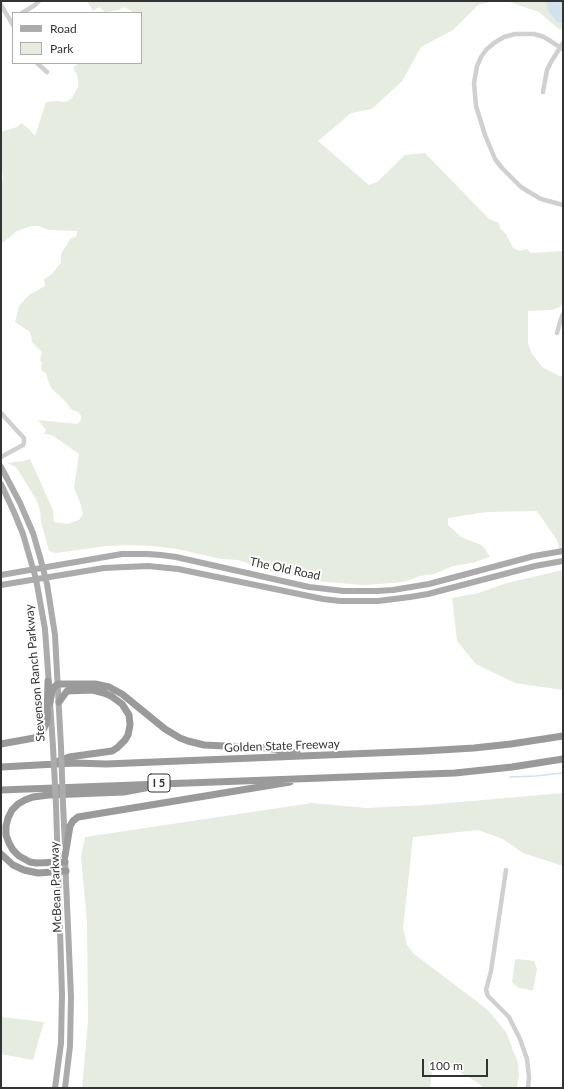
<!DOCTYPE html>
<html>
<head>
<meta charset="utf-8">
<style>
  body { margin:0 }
  #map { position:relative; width:564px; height:1089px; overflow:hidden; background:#fff; font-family:Lato,sans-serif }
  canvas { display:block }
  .frame { position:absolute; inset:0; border:2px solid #333; pointer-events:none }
  .legend { position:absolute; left:12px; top:12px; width:130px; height:52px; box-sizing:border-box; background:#fff; border:1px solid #adadad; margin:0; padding:5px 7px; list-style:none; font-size:12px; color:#333 }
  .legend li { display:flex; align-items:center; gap:8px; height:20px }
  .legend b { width:20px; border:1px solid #adadad }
  .scale { position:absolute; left:422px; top:1059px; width:66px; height:18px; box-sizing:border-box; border:2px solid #333; border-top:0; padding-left:5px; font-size:12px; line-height:14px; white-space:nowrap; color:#333; -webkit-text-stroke:3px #fff; paint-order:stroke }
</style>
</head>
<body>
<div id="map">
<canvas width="564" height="1089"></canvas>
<div class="frame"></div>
<ul class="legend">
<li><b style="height:5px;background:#ababab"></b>Road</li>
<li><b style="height:11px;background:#e6ecdf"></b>Park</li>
</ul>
<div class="scale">100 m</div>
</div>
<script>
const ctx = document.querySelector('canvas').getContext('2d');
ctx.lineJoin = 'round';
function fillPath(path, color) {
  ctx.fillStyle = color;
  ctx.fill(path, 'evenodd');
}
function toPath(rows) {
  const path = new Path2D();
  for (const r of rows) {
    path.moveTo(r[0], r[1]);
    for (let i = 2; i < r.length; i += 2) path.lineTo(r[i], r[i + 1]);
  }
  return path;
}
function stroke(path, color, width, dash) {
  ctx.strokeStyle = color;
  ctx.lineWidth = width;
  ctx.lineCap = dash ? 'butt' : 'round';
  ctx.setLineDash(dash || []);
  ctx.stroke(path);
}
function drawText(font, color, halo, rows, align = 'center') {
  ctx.font = font + ' Lato,sans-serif';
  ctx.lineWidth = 4;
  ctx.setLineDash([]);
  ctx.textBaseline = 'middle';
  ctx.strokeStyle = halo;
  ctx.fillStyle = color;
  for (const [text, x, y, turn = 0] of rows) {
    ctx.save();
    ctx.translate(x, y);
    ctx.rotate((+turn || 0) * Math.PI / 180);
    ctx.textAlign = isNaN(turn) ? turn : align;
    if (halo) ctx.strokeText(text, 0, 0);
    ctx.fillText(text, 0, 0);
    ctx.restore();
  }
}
fillPath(toPath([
  [87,1,494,1,478,5,453,30,421,47,402,81,372,109,351,113,318,141,369,185,377,182,405,155,425,153,489,219,499,223,500,228,506,234,513,248,520,251,527,249,531,253,563,251,563,303,560,307,552,310,528,311,528,343,532,354,542,367,559,376,563,376,563,561,557,540,537,511,486,512,448,518,448,525,461,537,481,545,485,549,490,557,472,563,453,566,434,574,420,576,407,581,394,583,363,585,316,581,260,569,247,563,238,560,221,559,177,549,153,546,129,545,106,546,56,553,49,551,41,522,40,510,36,499,16,467,7,463,23,461,30,459,53,510,54,522,68,524,79,520,83,514,80,502,74,488,79,454,52,435,44,434,46,430,38,420,77,424,79,423,81,419,81,415,78,412,72,410,65,401,52,389,48,381,46,373,42,371,41,367,42,363,40,360,42,352,32,342,31,335,30,332,15,322,19,306,29,295,45,286,44,279,51,275,61,263,61,254,71,238,76,237,77,231,49,230,38,226,31,226,17,231,1,244,1,191,3,178,2,168,1,167,1,132,17,127,21,123,28,128,35,136,46,102,57,101,66,102,72,98,78,87,78,78,76,72,74,71,74,67,79,63,141,63,141,13,131,13,132,11,124,7,119,10,105,12,99,7,93,11],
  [507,1,563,1,563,27,560,30,539,12],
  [563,570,563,690,515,683,476,664,457,641,452,598,478,593,507,583],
  [563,793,563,866,523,853,503,839,478,830,413,837,403,928,407,945,414,954,488,1010,506,1032,518,1063,519,1075,517,1088,484,1088,475,1081,450,1066,433,1063,430,1088,82,1088,88,1021,87,921,81,857,85,837,312,803,366,808,426,805],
  [517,959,534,961,535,963,537,969,533,990,531,990,518,988,512,982,515,960],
  [2,1017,44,1022,33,1060,1,1054,1,1024]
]), '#e6ecdf');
fillPath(toPath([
  [546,1,563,1,563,23,557,22,549,12]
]), '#cfe2ee');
stroke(toPath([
  [510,777,535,776,563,773]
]), '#cfe2ee', 1.5);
stroke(toPath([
  [1,5,13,25],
  [22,13,35,5,39,1],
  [563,49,544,37,534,34,515,34,504,37,494,43,486,50,481,57,477,66,474,83,476,106,485,135,495,159,502,168,521,187,529,192,541,199,563,205],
  [37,63,47,72],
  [543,92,547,70,551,62,563,43],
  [557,333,561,319,563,314],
  [1,413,21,435,24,438,24,442,23,445,1,457],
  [506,870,491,971,486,990,488,996,509,1017,520,1039,527,1059,529,1077,528,1088]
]), '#d0d0d0', 4.5);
stroke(toPath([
  [1,467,20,503,33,533,40,557,47,584,55,635,61,747],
  [1,484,14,512,23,534,36,579,45,629,49,685],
  [1,575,122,554,147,554,161,555,176,557,309,587,344,591,377,591,393,590,429,584,534,556,563,551],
  [1,585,104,568,148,566,178,569,323,599,340,601,378,601,410,597,428,594,535,566,563,561],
  [50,702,53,747],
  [63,804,65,845],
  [55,1088,61,1043,62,994,56,805],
  [65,1088,70,1046,71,997,65,858]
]), '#ababab', 6);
stroke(toPath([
  [50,703,52,691,54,687,58,684,95,684,109,687,122,694,165,729,180,738,188,741,204,745,267,748,297,753],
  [1,744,34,738,38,736,43,730,47,722,48,681],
  [56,762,69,757,112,751,117,748,125,740,128,735,130,725,129,715,122,704,111,696,104,693,93,690,67,691,59,702],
  [1,767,75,763,106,764,424,751,474,748,511,744,563,736],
  [1,790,455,773,512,767,563,759],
  [1,854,13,865,24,870,38,873,66,871],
  [65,856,70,826,73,821,78,817,290,782],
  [65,862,36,863,30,862,19,856,13,850,9,843,6,835,6,826,8,818,12,810,18,804,25,800,33,797,49,795,124,792,150,787]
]), '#9a9a9a', 7);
stroke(toPath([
  [53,747,56,805],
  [61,747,63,804]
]), '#ababab', 6);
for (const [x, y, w] of [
  [159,783,22]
]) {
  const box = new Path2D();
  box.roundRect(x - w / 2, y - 9, w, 18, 3);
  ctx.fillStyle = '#fff';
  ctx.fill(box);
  stroke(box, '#333', 1);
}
drawText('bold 11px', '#333', null, [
  ["I 5",159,783]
]);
drawText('12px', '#333', '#fff', [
  ["The Old Road",285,569,12],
  ["Stevenson Ranch Parkway",35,673,-95],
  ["Golden State Freeway",282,746,-2],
  ["McBean Parkway",56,887,-92]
]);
</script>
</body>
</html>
